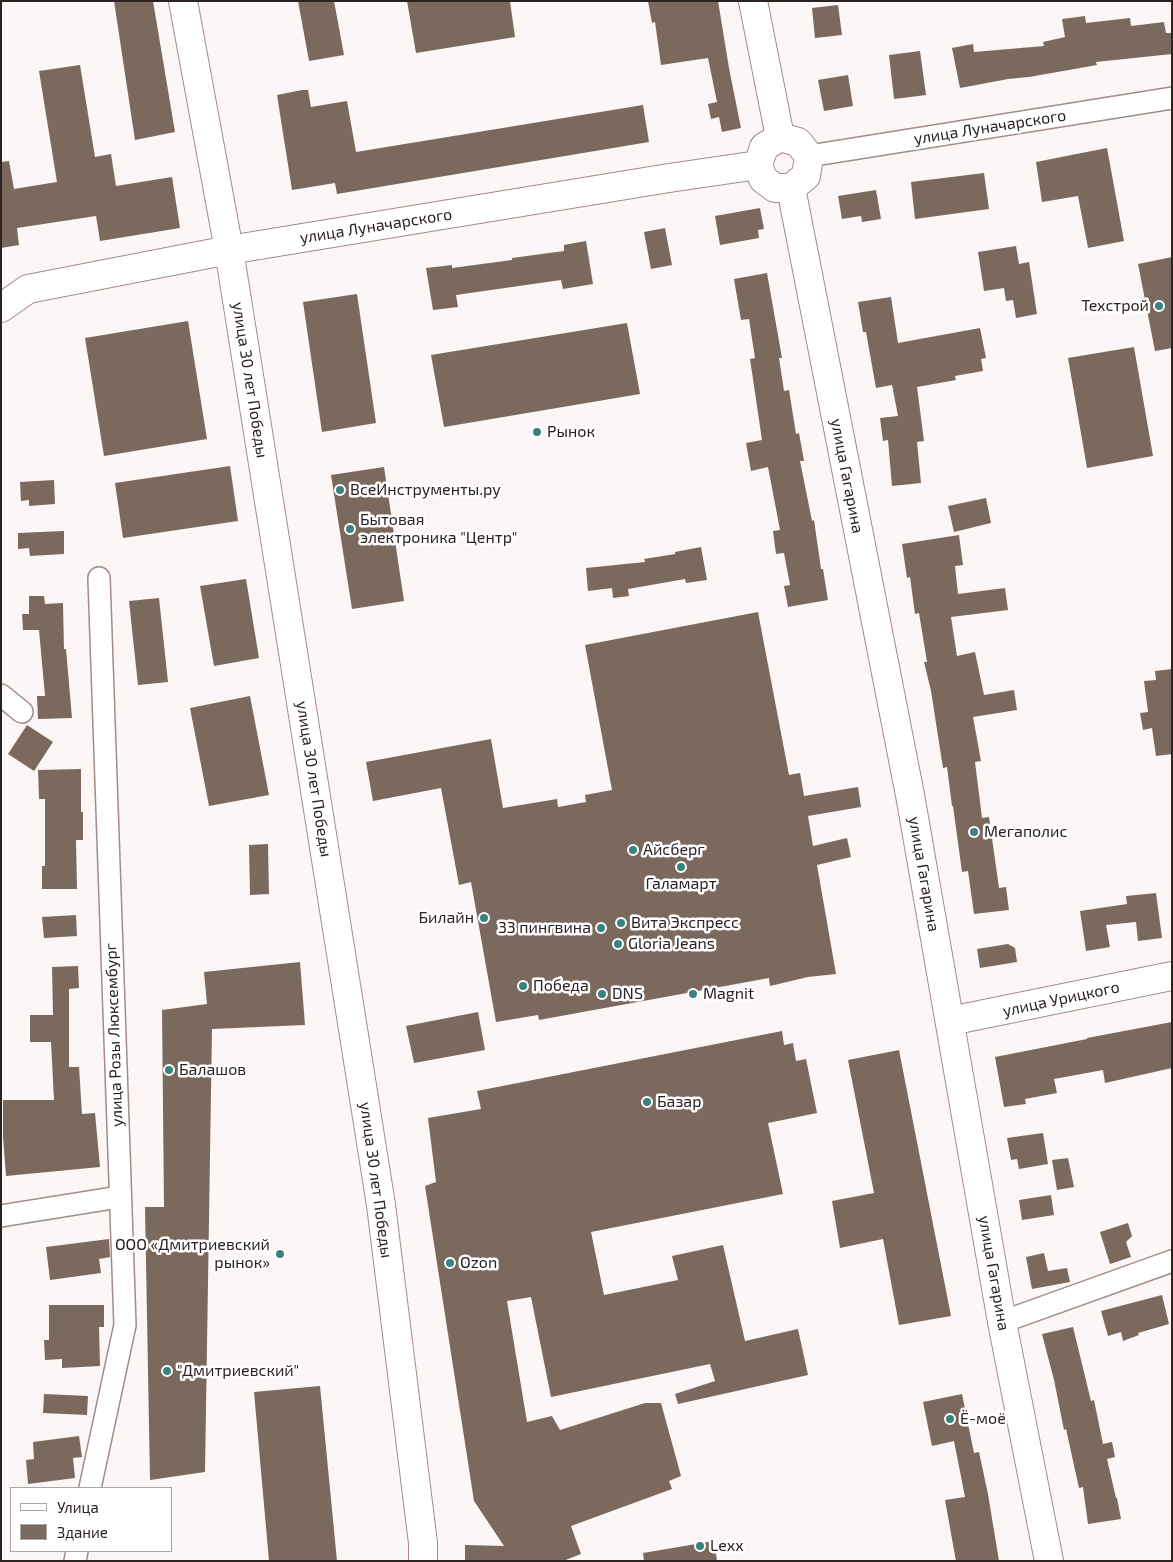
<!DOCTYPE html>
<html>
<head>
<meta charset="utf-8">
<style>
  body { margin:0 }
  #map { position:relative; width:1173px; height:1562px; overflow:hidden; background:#fcf6f6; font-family:"Exo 2",sans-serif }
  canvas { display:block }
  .frame { position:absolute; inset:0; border:2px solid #2c2222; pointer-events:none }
  .legend { position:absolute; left:10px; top:1487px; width:162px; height:65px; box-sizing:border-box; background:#fff; border:1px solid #aba7a7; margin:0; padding:6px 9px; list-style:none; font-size:15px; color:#2c2222 }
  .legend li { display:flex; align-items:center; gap:10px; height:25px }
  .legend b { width:25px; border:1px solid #aba7a7 }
</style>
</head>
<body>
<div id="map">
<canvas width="1173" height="1562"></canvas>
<div class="frame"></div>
<ul class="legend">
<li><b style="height:6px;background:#fff"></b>Улица</li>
<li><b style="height:14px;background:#7b695d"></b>Здание</li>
</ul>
</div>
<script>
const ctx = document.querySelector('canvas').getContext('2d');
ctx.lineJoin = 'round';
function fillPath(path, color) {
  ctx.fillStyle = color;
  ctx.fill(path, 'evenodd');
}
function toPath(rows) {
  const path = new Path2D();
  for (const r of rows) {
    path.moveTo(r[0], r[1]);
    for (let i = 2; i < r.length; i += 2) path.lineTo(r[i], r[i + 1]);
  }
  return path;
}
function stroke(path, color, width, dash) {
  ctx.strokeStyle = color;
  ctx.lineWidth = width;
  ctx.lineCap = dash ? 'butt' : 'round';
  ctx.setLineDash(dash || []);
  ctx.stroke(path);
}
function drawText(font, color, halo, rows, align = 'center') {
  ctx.font = font + ' "Exo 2",sans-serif';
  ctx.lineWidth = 5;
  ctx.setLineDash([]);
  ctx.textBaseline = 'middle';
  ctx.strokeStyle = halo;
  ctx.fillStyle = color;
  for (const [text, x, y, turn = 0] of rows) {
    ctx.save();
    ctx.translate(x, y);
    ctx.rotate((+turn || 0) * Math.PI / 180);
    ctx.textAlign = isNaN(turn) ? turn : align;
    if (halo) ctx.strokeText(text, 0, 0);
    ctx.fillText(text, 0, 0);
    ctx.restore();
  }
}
fillPath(toPath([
  [114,1,153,1,175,132,135,140],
  [298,1,334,1,344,55,309,61],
  [407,1,510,1,515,37,416,53],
  [648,1,718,1,729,68,741,128,722,132,719,117,711,119,708,104,717,102,708,58,661,65,655,22,652,23],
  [838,5,842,35,815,38,812,8],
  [1085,16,1086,23,1130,18,1131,26,1164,22,1166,33,1172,33,1172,54,1096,62,1097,65,1029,77,1008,79,960,88,952,48,973,44,974,52,1044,46,1043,42,1065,37,1062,19],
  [920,51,926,95,894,99,889,55],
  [80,65,95,157,111,154,116,186,172,177,180,228,100,241,96,216,17,228,19,245,1,248,1,162,9,161,14,189,57,182,39,71],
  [848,75,853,106,824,111,818,80],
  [302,90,308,90,311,107,347,101,356,152,643,105,649,142,337,194,335,183,292,190,277,95],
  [1107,148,1124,241,1088,248,1078,196,1042,202,1036,162],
  [984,173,989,209,915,219,911,182],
  [876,190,881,219,862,222,861,216,842,219,838,196],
  [760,208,764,229,758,230,759,238,720,245,715,216],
  [665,228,672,265,651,269,644,232],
  [586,241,593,284,563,289,561,280,456,295,458,307,433,310,426,268,452,265,452,268,512,260,512,258,564,251,564,245],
  [1016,246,1019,264,1029,262,1037,314,1016,318,1013,300,1006,301,1004,288,984,291,978,252],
  [1172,257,1172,348,1155,351,1138,264],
  [767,273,782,358,779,358,784,391,789,390,796,434,799,433,804,461,800,461,812,521,814,520,821,569,823,569,828,600,788,607,784,586,790,585,784,553,776,554,773,531,780,530,768,467,751,471,746,443,762,440,750,359,755,358,749,319,741,320,734,279],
  [357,294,376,423,322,432,303,302],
  [891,297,898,343,980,328,986,358,981,359,983,371,955,376,956,380,917,387,924,441,917,442,921,483,892,486,888,440,883,441,880,418,898,416,892,385,876,388,866,332,863,332,858,302],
  [188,321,207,439,104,456,85,338],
  [627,323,640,394,444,427,431,355],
  [1134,347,1153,456,1087,468,1068,358],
  [230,466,238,521,123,538,115,483],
  [384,467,404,601,352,609,331,475],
  [54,480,55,504,29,506,29,500,21,501,20,482],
  [986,498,991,523,954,532,948,506],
  [64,531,64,554,30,556,29,548,18,549,18,533],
  [959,535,963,565,955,566,958,594,1005,588,1008,610,951,617,957,656,975,652,984,695,1014,690,1017,710,973,717,981,761,975,762,982,818,989,817,999,888,1006,887,1009,910,974,914,968,871,962,872,953,806,952,806,947,767,943,768,931,691,924,662,927,662,919,613,915,614,910,577,907,578,902,544],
  [701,547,707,580,686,583,685,579,628,589,629,596,613,598,612,588,588,591,586,568,645,562,644,559,675,554,675,552],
  [246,579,259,658,214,666,200,586],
  [29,596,44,596,45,604,63,603,64,649,66,649,72,718,38,719,37,696,45,696,39,630,23,630,22,614,29,614],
  [159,598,168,682,138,685,129,601],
  [758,612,789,775,800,773,804,796,858,787,861,807,808,816,813,846,847,838,851,857,817,865,836,974,808,977,770,986,769,978,539,1020,538,1015,496,1022,471,882,459,885,441,788,373,801,366,762,491,739,503,808,557,799,558,807,586,802,585,795,612,790,585,645],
  [1172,669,1172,754,1156,756,1152,728,1143,730,1140,713,1148,712,1144,681,1156,680,1155,671],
  [250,696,269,795,209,806,190,708],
  [27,725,53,742,34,771,8,754],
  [81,769,81,812,83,812,83,840,76,840,77,889,42,889,42,866,45,866,45,799,39,799,38,770],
  [268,844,269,894,250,895,249,845],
  [1156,893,1162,938,1138,941,1136,922,1106,925,1110,947,1086,951,1080,911,1127,904,1126,896],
  [76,915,77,936,44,938,42,917],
  [1008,944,1015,948,1017,962,980,968,977,949],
  [300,962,305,1025,212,1029,205,1472,150,1480,145,1207,164,1207,162,1010,207,1004,204,972],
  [78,966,79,988,69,989,69,1067,79,1067,82,1114,95,1113,100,1167,6,1176,3,1137,3,1100,54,1100,51,1042,30,1042,30,1015,53,1015,52,967],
  [478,1012,485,1050,414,1063,406,1026],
  [1172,1022,1172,1068,1105,1083,1103,1070,1054,1079,1057,1093,1025,1099,1026,1104,1004,1107,995,1057,1087,1039,1087,1038],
  [782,1031,784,1045,793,1043,796,1061,806,1059,817,1113,768,1123,783,1194,591,1232,604,1295,678,1280,672,1256,723,1245,745,1341,798,1329,808,1375,678,1404,675,1394,715,1381,710,1364,551,1397,531,1297,507,1301,527,1422,552,1416,560,1430,645,1403,661,1403,681,1476,669,1481,672,1489,571,1526,581,1554,563,1561,465,1561,465,1545,504,1546,474,1501,425,1186,436,1182,428,1118,481,1109,477,1091],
  [899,1050,951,1316,899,1325,883,1239,840,1248,832,1201,874,1193,848,1060],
  [1043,1133,1048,1164,1019,1169,1017,1159,1011,1160,1007,1138],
  [1068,1158,1074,1187,1057,1190,1052,1160],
  [1051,1195,1054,1215,1022,1220,1019,1200],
  [1128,1223,1132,1236,1126,1242,1131,1257,1110,1264,1100,1232],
  [109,1239,110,1257,99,1259,101,1273,50,1280,46,1247],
  [1044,1253,1048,1271,1067,1268,1070,1282,1032,1289,1026,1257],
  [1162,1295,1169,1324,1138,1333,1139,1335,1123,1341,1121,1332,1108,1336,1101,1311],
  [49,1305,104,1305,104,1327,99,1327,100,1366,62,1368,62,1359,45,1360,44,1340,49,1340],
  [1073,1327,1091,1401,1094,1400,1103,1444,1112,1442,1115,1457,1107,1459,1116,1498,1117,1498,1121,1519,1088,1524,1083,1487,1079,1488,1066,1429,1064,1430,1054,1380,1042,1334],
  [320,1386,337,1561,269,1561,254,1392],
  [44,1394,88,1396,87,1415,43,1413],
  [962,1394,974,1453,979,1452,988,1494,999,1561,956,1561,945,1500,965,1497,954,1441,932,1446,923,1402],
  [79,1436,82,1457,73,1458,75,1478,28,1484,26,1460,34,1459,33,1442],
  [714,1541,717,1561,644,1561,643,1553]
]), '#7b695d');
const street = toPath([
  [809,156,1172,98],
  [1,695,22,712],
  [1,1216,119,1197],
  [1002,1322,1172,1261],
  [90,1488,125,1325,99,578],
  [75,1561,77,1551]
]);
const secondary = toPath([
  [183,1,229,250,381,1205,423,1543,423,1561],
  [753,1,780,137],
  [780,137,798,142,809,156,806,176,791,188,775,188,763,179,758,165,764,147,780,137],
  [791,188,910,795,1002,1322,1049,1561],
  [1,308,28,289,229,250,669,178,758,165],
  [950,1021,1172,976]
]);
stroke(street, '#a38b8a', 24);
stroke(secondary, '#a38b8a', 30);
stroke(street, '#fff', 21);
stroke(secondary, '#fff', 28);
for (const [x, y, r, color] of [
  [1159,306,5,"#3a827d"],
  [537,432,5,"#3a827d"],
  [340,490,5,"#3a827d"],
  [350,529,5,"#3a827d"],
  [974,832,5,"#3a827d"],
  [633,850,5,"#3a827d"],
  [681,867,5,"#3a827d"],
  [484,918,5,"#3a827d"],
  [621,923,5,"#3a827d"],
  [601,928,5,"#3a827d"],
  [618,944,5,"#3a827d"],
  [523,986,5,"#3a827d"],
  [602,994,5,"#3a827d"],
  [693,994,5,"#3a827d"],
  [169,1070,5,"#3a827d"],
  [647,1102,5,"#3a827d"],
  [280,1254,5,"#3a827d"],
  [450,1263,5,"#3a827d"],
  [167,1371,5,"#3a827d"],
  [950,1419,5,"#3a827d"],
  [700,1546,5,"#3a827d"]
]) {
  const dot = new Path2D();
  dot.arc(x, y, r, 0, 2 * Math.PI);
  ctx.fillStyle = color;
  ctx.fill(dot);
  stroke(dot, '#fff', 2);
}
drawText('16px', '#2c2222', '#fff', [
  ["улица Луначарского",990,127,-9],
  ["улица Луначарского",376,226,-9],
  ["улица 30 лет Победы",250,380,81],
  ["улица Гагарина",847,476,79],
  ["улица 30 лет Победы",314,779,81],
  ["улица Гагарина",924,874,80],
  ["улица Урицкого",1061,999,-12],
  ["улица Розы Люксембург",114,1035,-92],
  ["улица 30 лет Победы",376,1180,82],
  ["улица Гагарина",994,1273,80]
]);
drawText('16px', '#2c2222', '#fff', [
  ["Техстрой",1149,306,"right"],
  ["Рынок",547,432],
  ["ВсеИнструменты.ру",350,490],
  ["Бытовая",360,520],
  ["электроника \"Центр\"",360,538],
  ["Мегаполис",984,832],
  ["Айсберг",643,850],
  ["Галамарт",681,884,"center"],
  ["Билайн",474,918,"right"],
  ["Вита Экспресс",631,923],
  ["33 пингвина",591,928,"right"],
  ["Gloria Jeans",628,944],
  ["Победа",533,986],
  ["DNS",612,994],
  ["Magnit",703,994],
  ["Балашов",179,1070],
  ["Базар",657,1102],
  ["ООО «Дмитриевский",270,1245,"right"],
  ["рынок»",270,1263,"right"],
  ["Ozon",460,1263],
  ["\"Дмитриевский\"",177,1371],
  ["Ё-моё",960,1419],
  ["Lexx",710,1546]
], 'left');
</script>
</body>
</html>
